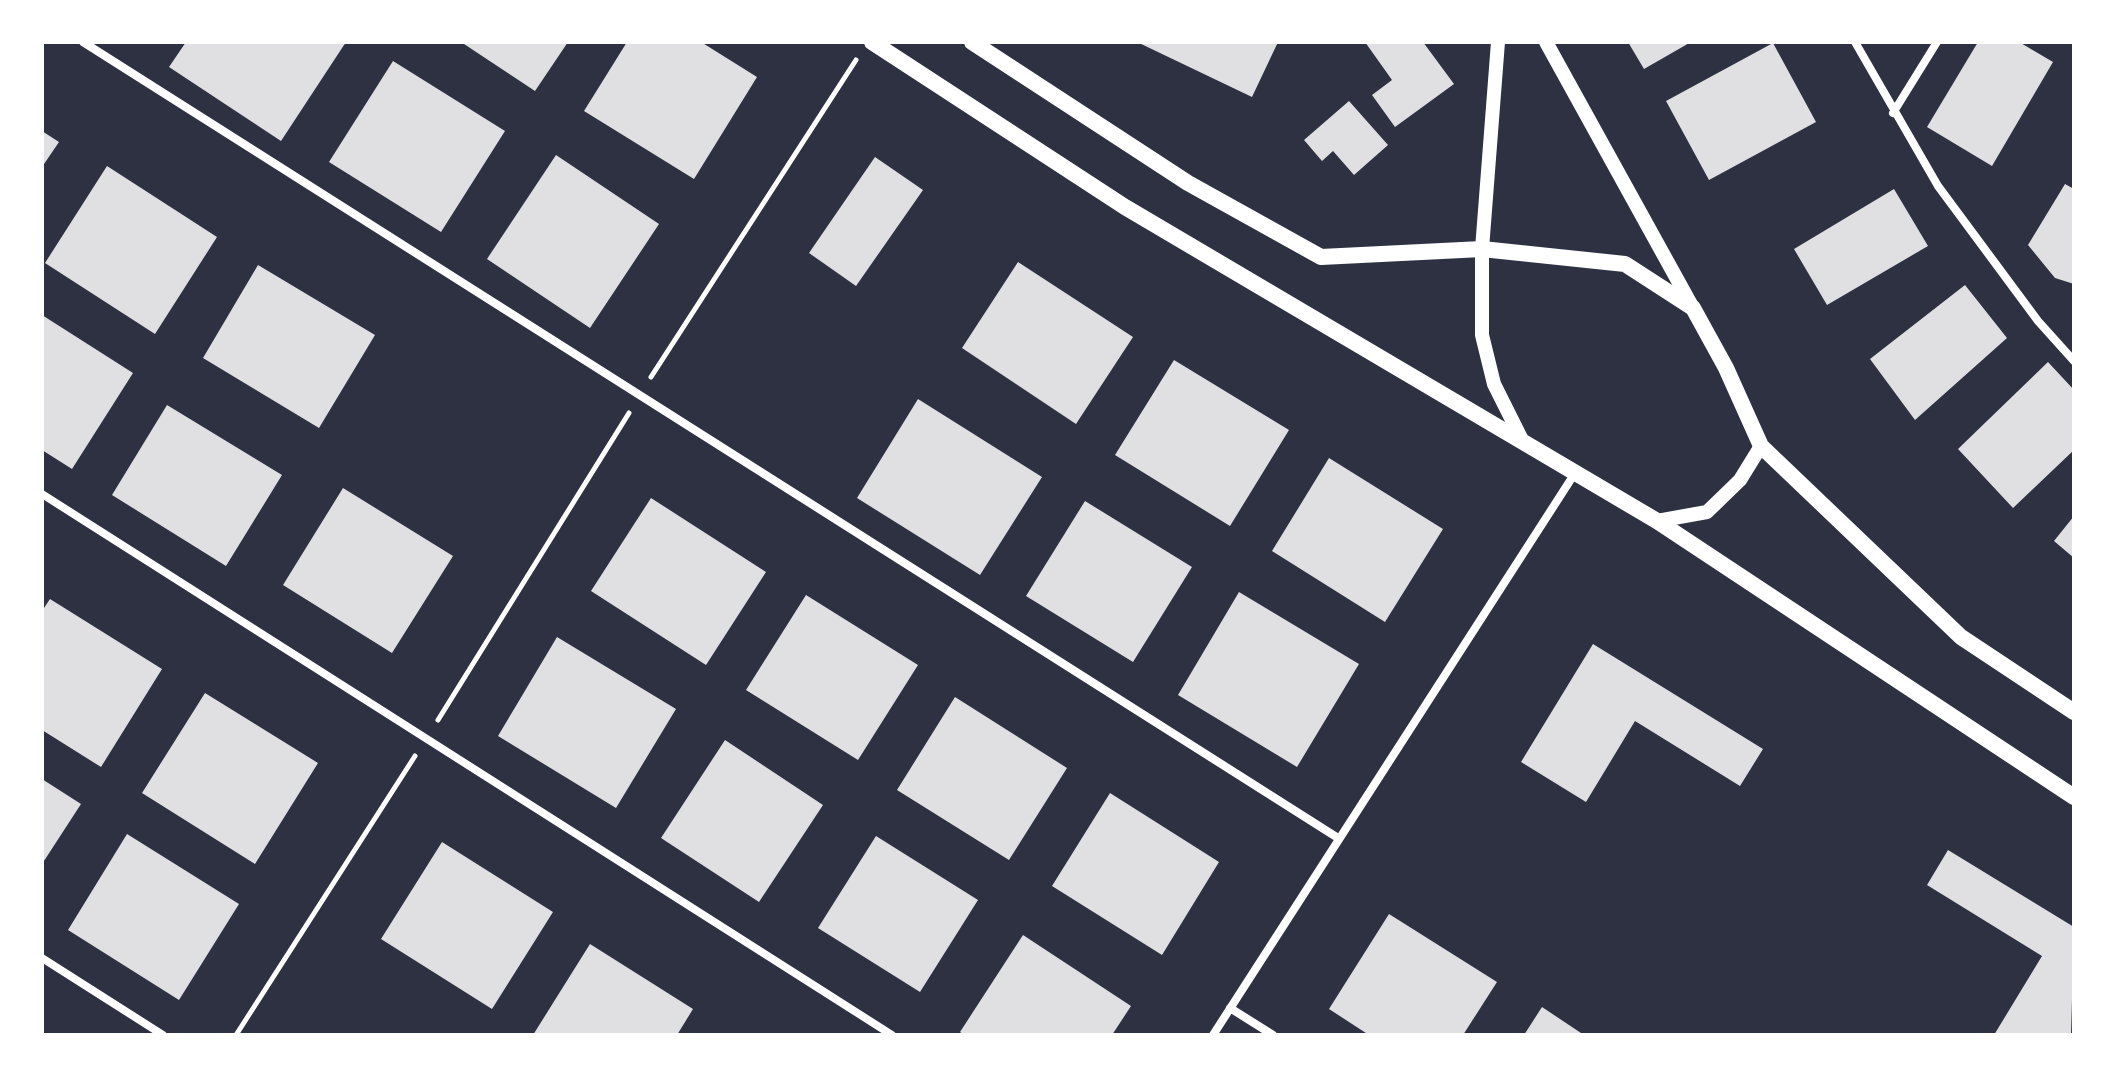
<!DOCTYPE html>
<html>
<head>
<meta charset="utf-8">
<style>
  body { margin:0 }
  #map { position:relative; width:2116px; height:1077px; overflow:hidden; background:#2d3142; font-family:Overpass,sans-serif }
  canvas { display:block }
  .frame { position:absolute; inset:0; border:44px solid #fff; pointer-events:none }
</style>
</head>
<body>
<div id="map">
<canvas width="2116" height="1077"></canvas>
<div class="frame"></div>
</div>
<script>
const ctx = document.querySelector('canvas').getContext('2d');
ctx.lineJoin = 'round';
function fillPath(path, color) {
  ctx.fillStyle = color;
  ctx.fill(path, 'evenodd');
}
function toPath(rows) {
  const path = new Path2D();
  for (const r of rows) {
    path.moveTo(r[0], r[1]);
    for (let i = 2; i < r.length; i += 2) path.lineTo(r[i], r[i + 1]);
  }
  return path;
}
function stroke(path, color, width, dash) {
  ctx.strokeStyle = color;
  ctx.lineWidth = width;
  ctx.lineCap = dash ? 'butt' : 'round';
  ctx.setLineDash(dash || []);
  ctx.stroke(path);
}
fillPath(toPath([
  [186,42,346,42,281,141,169,67],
  [461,42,568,42,535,91],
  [627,42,701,42,757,77,694,179,584,111],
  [1137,42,1278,42,1252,97],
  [1365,42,1423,42,1454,84,1395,127,1372,95,1392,80],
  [1628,42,1691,42,1644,69],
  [1978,42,2019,42,2053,62,1992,166,1927,127],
  [1773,43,1816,122,1709,180,1666,101],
  [393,61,505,131,441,232,329,162],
  [1349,101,1388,145,1354,175,1333,151,1322,161,1304,140],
  [42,131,59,142,42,167],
  [556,155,659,224,590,328,487,259],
  [875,157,923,190,856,286,809,253],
  [107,166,217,237,155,334,45,263],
  [2065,184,2074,189,2074,284,2055,278,2028,245],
  [1894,189,1928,246,1827,305,1794,249],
  [1018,262,1133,337,1076,424,962,348],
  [258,265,375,335,319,428,203,358],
  [1965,285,2007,338,1915,420,1870,359],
  [42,315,133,373,72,469,42,450],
  [1174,360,1289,430,1230,526,1115,455],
  [2048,362,2074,390,2074,450,2013,508,1958,449],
  [918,399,1042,477,980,575,857,498],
  [167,405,282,475,226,566,112,495],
  [1329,458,1443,529,1385,622,1272,551],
  [343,488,453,556,392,653,283,585],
  [651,498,766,572,706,665,591,591],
  [1085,501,1192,567,1133,662,1026,596],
  [2074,516,2074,558,2054,541],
  [1239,592,1359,664,1297,767,1178,695],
  [806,595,918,665,858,760,746,690],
  [50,599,162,669,101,767,42,730,42,611],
  [557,637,676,709,616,808,498,736],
  [1593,644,1763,749,1740,786,1635,721,1586,802,1521,762],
  [205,693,318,763,255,864,142,793],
  [955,697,1067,768,1009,860,897,790],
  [725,740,823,805,759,902,661,838],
  [42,779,81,804,42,864],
  [1110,793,1219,862,1162,955,1052,886],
  [127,834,239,904,179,1000,68,930],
  [876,836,978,900,920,992,818,928],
  [442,842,553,912,492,1009,381,939],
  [1948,850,2074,927,2071,1035,1994,1035,2042,956,1927,885],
  [1389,914,1497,982,1463,1035,1369,1035,1329,1009],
  [1023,935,1131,1006,1112,1035,964,1035,960,1032],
  [590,944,693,1009,677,1035,533,1035],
  [1542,1007,1584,1035,1524,1035]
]), '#e0e0e3');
stroke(toPath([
  [651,377,856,60],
  [438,720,629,413],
  [236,1035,415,756]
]), '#fff', 5);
stroke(toPath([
  [83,42,1338,838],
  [1855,42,1938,186,2038,321,2074,361],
  [1893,113,1937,42],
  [42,494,892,1035],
  [42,958,163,1035],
  [1230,1008,1273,1035],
  [1213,1035,1575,473]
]), '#fff', 8);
stroke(toPath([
  [1498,42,1482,249,1482,335,1494,384,1521,438],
  [1546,42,1693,308],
  [1657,521,1707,512,1740,480,1761,446]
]), '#fff', 14);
stroke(toPath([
  [872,42,1125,207,1657,521,2074,797],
  [972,42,1188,183,1321,257,1482,249,1625,264,1693,308,1726,368,1761,446,1961,637,2074,712]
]), '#fff', 16);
</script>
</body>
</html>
